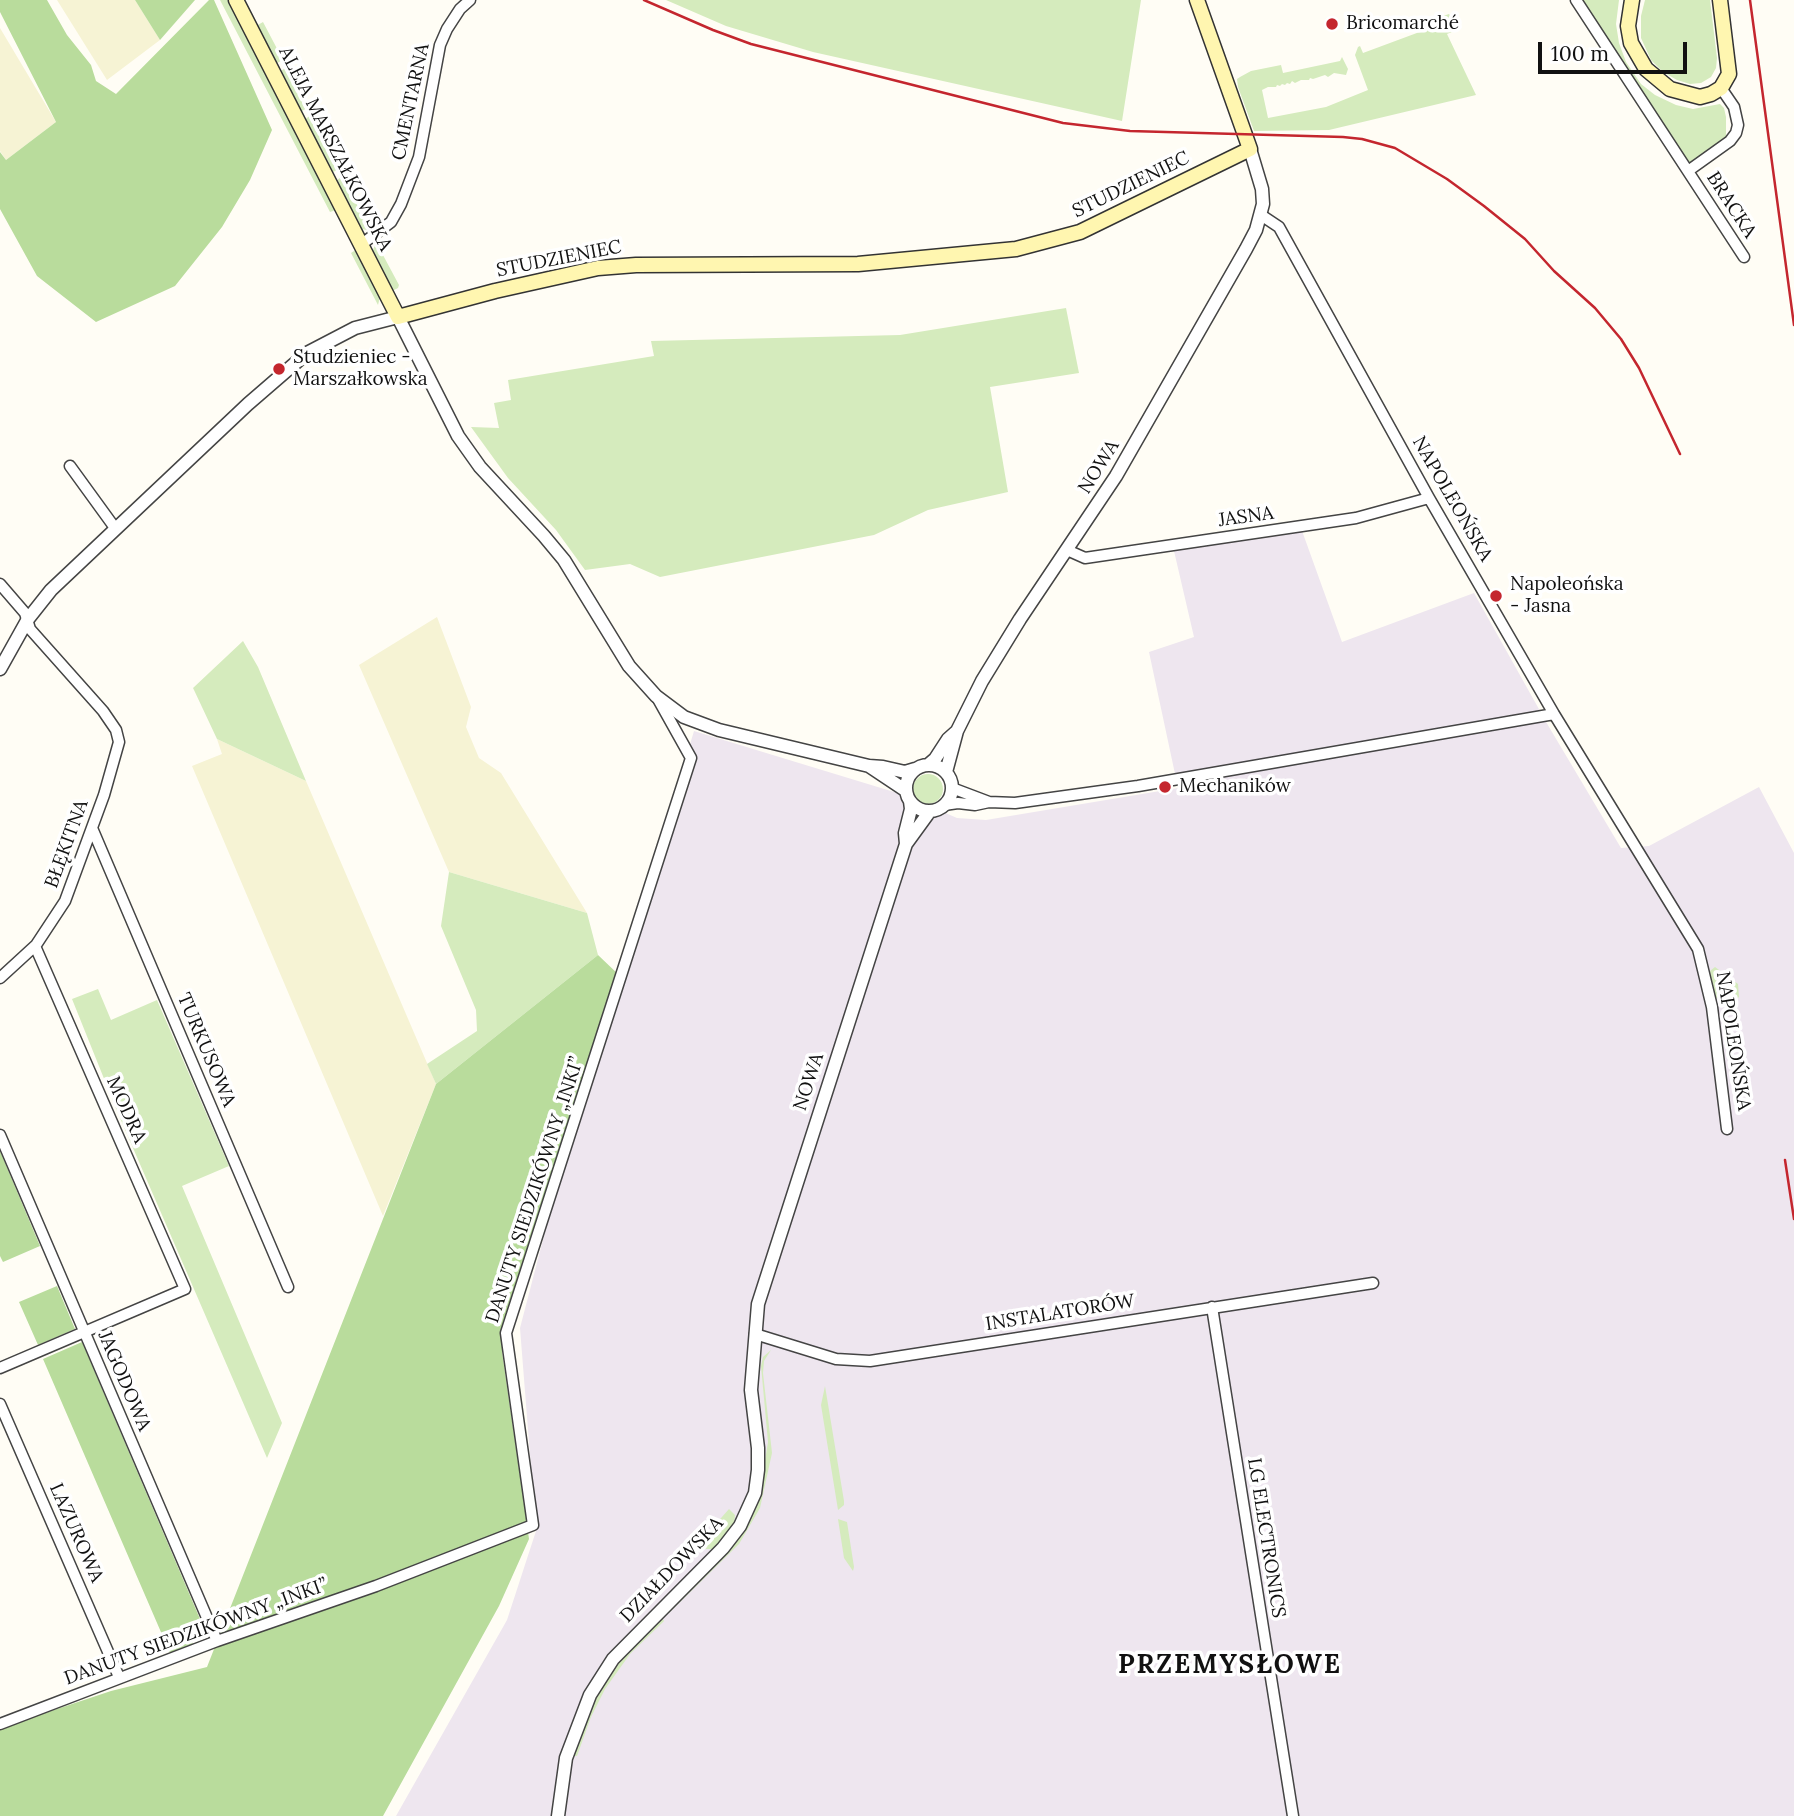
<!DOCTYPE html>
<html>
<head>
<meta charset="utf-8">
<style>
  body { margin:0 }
  #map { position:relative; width:1794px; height:1816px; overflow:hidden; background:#fffdf5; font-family:Lora,serif }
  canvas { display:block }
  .scale { position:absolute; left:1538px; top:42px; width:149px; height:32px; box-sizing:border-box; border:4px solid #111; border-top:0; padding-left:9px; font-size:21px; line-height:24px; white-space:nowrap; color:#111; -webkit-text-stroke:5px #fff; paint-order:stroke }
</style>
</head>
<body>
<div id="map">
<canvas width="1794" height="1816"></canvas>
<div class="scale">100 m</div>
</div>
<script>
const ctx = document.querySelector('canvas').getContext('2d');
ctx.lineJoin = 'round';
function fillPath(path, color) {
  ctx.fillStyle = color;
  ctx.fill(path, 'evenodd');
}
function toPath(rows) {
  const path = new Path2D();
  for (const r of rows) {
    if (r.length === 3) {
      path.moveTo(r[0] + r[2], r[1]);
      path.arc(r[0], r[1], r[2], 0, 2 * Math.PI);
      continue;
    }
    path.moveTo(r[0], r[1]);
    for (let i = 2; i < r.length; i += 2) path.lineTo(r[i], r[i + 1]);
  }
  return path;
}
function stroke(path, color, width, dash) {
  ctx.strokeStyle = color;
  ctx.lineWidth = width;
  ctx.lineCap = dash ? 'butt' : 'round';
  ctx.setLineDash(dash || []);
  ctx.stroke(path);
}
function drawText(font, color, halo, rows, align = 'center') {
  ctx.font = font + ' Lora,serif';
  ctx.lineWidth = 7;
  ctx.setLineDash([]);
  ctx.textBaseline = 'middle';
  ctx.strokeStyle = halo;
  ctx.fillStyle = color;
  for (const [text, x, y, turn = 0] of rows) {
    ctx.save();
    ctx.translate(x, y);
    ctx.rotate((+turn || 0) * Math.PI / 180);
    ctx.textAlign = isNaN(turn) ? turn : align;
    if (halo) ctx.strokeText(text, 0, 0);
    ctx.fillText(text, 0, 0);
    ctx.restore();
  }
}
fillPath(toPath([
  [1301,528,1342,642,1474,593,1549,727,1621,848,1649,846,1759,787,1794,853,1794,1816,396,1816,507,1620,536,1531,520,1328,551,1209,694,731,904,795,957,818,986,820,1178,788,1149,652,1194,637,1174,551]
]), '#eee6ef');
fillPath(toPath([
  [57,0,135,0,160,40,107,80],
  [0,28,56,122,6,160,0,151],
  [437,617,471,707,466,727,479,758,501,773,587,913,449,872,359,665],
  [217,739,306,781,436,1084,383,1216,192,766,222,754]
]), '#f6f3d4');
fillPath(toPath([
  [220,0,230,0,336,210,330,212],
  [666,0,1141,0,1122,121,813,52,726,26],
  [1580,0,1619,0,1616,24,1619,43,1626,62,1641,84,1655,95,1676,105,1693,109,1720,104,1724,108,1726,117,1726,138,1708,149,1696,161,1690,164,1686,161],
  [1645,0,1710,0,1717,58,1716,68,1711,77,1701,83,1690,84,1677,80,1663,72,1651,60,1641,38,1641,16],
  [1449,14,1459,29,1447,34,1476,95,1329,130,1254,131,1238,87,1237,79,1240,77,1251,71,1281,65,1283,73,1340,61,1342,57,1348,69,1346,75,1334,73,1328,77,1325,75,1313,79,1310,78,1309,80,1301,80,1295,83,1292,81,1290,84,1287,83,1285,85,1282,84,1280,86,1277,85,1276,87,1268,87,1262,90,1268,118,1326,107,1368,90,1355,55,1358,47,1360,46,1363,53,1433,27,1431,20],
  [263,22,283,60,277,63,275,62,256,26],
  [286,67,307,108,302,111,299,109,280,72],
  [311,115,339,169,333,172,330,171,304,120],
  [341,177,343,178,371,231,362,229,358,225,336,181],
  [376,242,399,285,398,288,392,291,372,253],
  [357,249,382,296,380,297,378,305,351,253],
  [1066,308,1079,373,990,387,1008,492,928,510,874,535,660,577,630,564,585,570,556,530,508,478,471,427,499,428,494,403,511,400,508,380,654,356,651,341,900,335],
  [243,641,258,667,306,781,217,739,194,690,193,688],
  [928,789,15],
  [449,872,587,913,598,955,436,1084,427,1064,477,1031,476,1010,441,926],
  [1715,967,1738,984,1739,997,1730,1004,1721,1003,1714,995,1710,971],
  [98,989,111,1020,157,1000,229,1166,182,1186,282,1423,267,1458,117,1111,72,999],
  [771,1350,764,1361,763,1373,772,1453,760,1508,739,1544,669,1613,667,1611,705,1573,761,1485,768,1442,761,1366,763,1357],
  [825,1386,844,1501,844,1505,838,1510,821,1405],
  [729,1509,735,1515,734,1525,714,1549,705,1549,699,1543],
  [838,1519,847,1522,854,1567,853,1571,844,1558],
  [661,1616,664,1621,630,1654,605,1689,591,1717,577,1756,573,1756,595,1696,623,1656]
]), '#d5ebbd');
fillPath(toPath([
  [0,0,47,0,67,35,91,65,96,81,116,94,209,0,214,0,272,130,250,180,222,227,175,286,96,322,37,276,0,209,0,152,6,160,56,122,0,12],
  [135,0,195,0,160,40],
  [598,955,619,975,551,1209,502,1352,529,1539,499,1606,383,1816,0,1816,0,1728,111,1691,207,1667,436,1084],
  [0,1151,40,1246,3,1262,0,1256],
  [57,1286,75,1329,38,1345,19,1302],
  [82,1342,200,1619,192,1645,170,1653,43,1359]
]), '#b9dc9c');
const minor = toPath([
  [1576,0,1744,257],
  [1688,171,1730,141,1736,133,1738,125,1734,107,1721,88],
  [1261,215,1279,227,1429,498,1554,714,1698,949,1712,1007,1727,1129],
  [362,244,391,222,401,204,419,157,440,45,447,29,460,9,470,0],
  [70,466,115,528],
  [1067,550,1085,558,1356,518,1429,498],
  [0,584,25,613,30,629,103,711,116,730,119,742,104,795,65,901,36,945,0,978],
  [952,788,989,802],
  [944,805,958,803,975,805,989,802,1015,803,1138,786,1554,714],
  [92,828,288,1287],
  [0,1135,217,1641],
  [1212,1307,1293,1816],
  [755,1334,836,1359,870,1361,1373,1283],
  [0,1368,185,1289,35,946],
  [0,1404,119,1677],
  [0,1724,217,1641,376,1586,533,1525,506,1333,691,758,658,699]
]);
const tertiary = toPath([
  [0,669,28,619,51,590,248,404,307,353,355,328,398,317,458,436,480,467,544,536,564,560,629,666,656,696,684,717,719,730,869,766,883,767,905,772,915,769],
  [928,765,935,759,948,739,957,731,982,681,1020,619,1116,476,1246,249,1256,230,1263,204,1262,189,1250,149],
  [929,788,23],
  [869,766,905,790],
  [946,772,957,731],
  [906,844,930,811],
  [558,1816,566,1758,590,1695,613,1659,723,1548,740,1526,755,1493,758,1470,758,1448,751,1390,758,1304,906,844,905,833,911,809,910,801]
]);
const secondary = toPath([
  [236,0,398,317,495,291,598,268,636,265,858,264,1016,249,1080,232,1250,149,1197,0],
  [1632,0,1628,26,1631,43,1646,69,1670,89,1700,97,1711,94,1721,88,1729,74,1720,0]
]);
stroke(minor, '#444', 13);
stroke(tertiary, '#444', 15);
stroke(secondary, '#333', 17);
stroke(minor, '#fff', 10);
stroke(tertiary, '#fff', 12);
stroke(secondary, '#fff6b0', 14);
stroke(toPath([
  [644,0,713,30,751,44,1063,123,1130,131,1343,137,1362,139,1395,148,1447,179,1484,206,1525,239,1554,271,1595,308,1621,339,1639,368,1680,454],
  [1750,0,1794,325],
  [1785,1160,1794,1219]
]), '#c4262e', 2.5);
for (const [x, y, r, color] of [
  [1332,24,7,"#c4262e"],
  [279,369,7,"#c4262e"],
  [1496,596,7,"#c4262e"],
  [1165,787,7,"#c4262e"]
]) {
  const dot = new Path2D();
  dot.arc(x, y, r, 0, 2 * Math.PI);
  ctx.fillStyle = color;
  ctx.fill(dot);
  stroke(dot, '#fff', 2.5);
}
drawText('19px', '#111', '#fff', [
  ["Bricomarché",1346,24],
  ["Studzieniec -",293,358],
  ["Marszałkowska",293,380],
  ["Napoleońska",1510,585],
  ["- Jasna",1510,607],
  ["Mechaników",1179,787]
], 'left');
drawText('19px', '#111', '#fff', [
  ["CMENTARNA",411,102,-78],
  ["ALEJA MARSZAŁKOWSKA",335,149,63],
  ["STUDZIENIEC",1131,185,-26],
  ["BRACKA",1731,205,57],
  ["STUDZIENIEC",559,259,-11],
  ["NOWA",1099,467,-58],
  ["NAPOLEOŃSKA",1452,499,60],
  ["JASNA",1246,517,-8],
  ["BŁĘKITNA",67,844,-70],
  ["NAPOLEOŃSKA",1733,1041,81],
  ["TURKUSOWA",206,1050,67],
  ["NOWA",809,1082,-72],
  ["MODRA",126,1110,66],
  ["DANUTY SIEDZIKÓWNY „INKI”",535,1190,-72],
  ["INSTALATORÓW",1060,1313,-9],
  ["JAGODOWA",124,1381,67],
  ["LAZUROWA",76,1533,66],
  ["LG ELECTRONICS",1266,1538,81],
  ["DZIAŁDOWSKA",672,1570,-46],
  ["DANUTY SIEDZIKÓWNY „INKI”",196,1632,-20]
]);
ctx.letterSpacing = '2px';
drawText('bold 26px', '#111', '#fff', [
  ["PRZEMYSŁOWE",1230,1666]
]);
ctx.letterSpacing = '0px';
</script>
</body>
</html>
